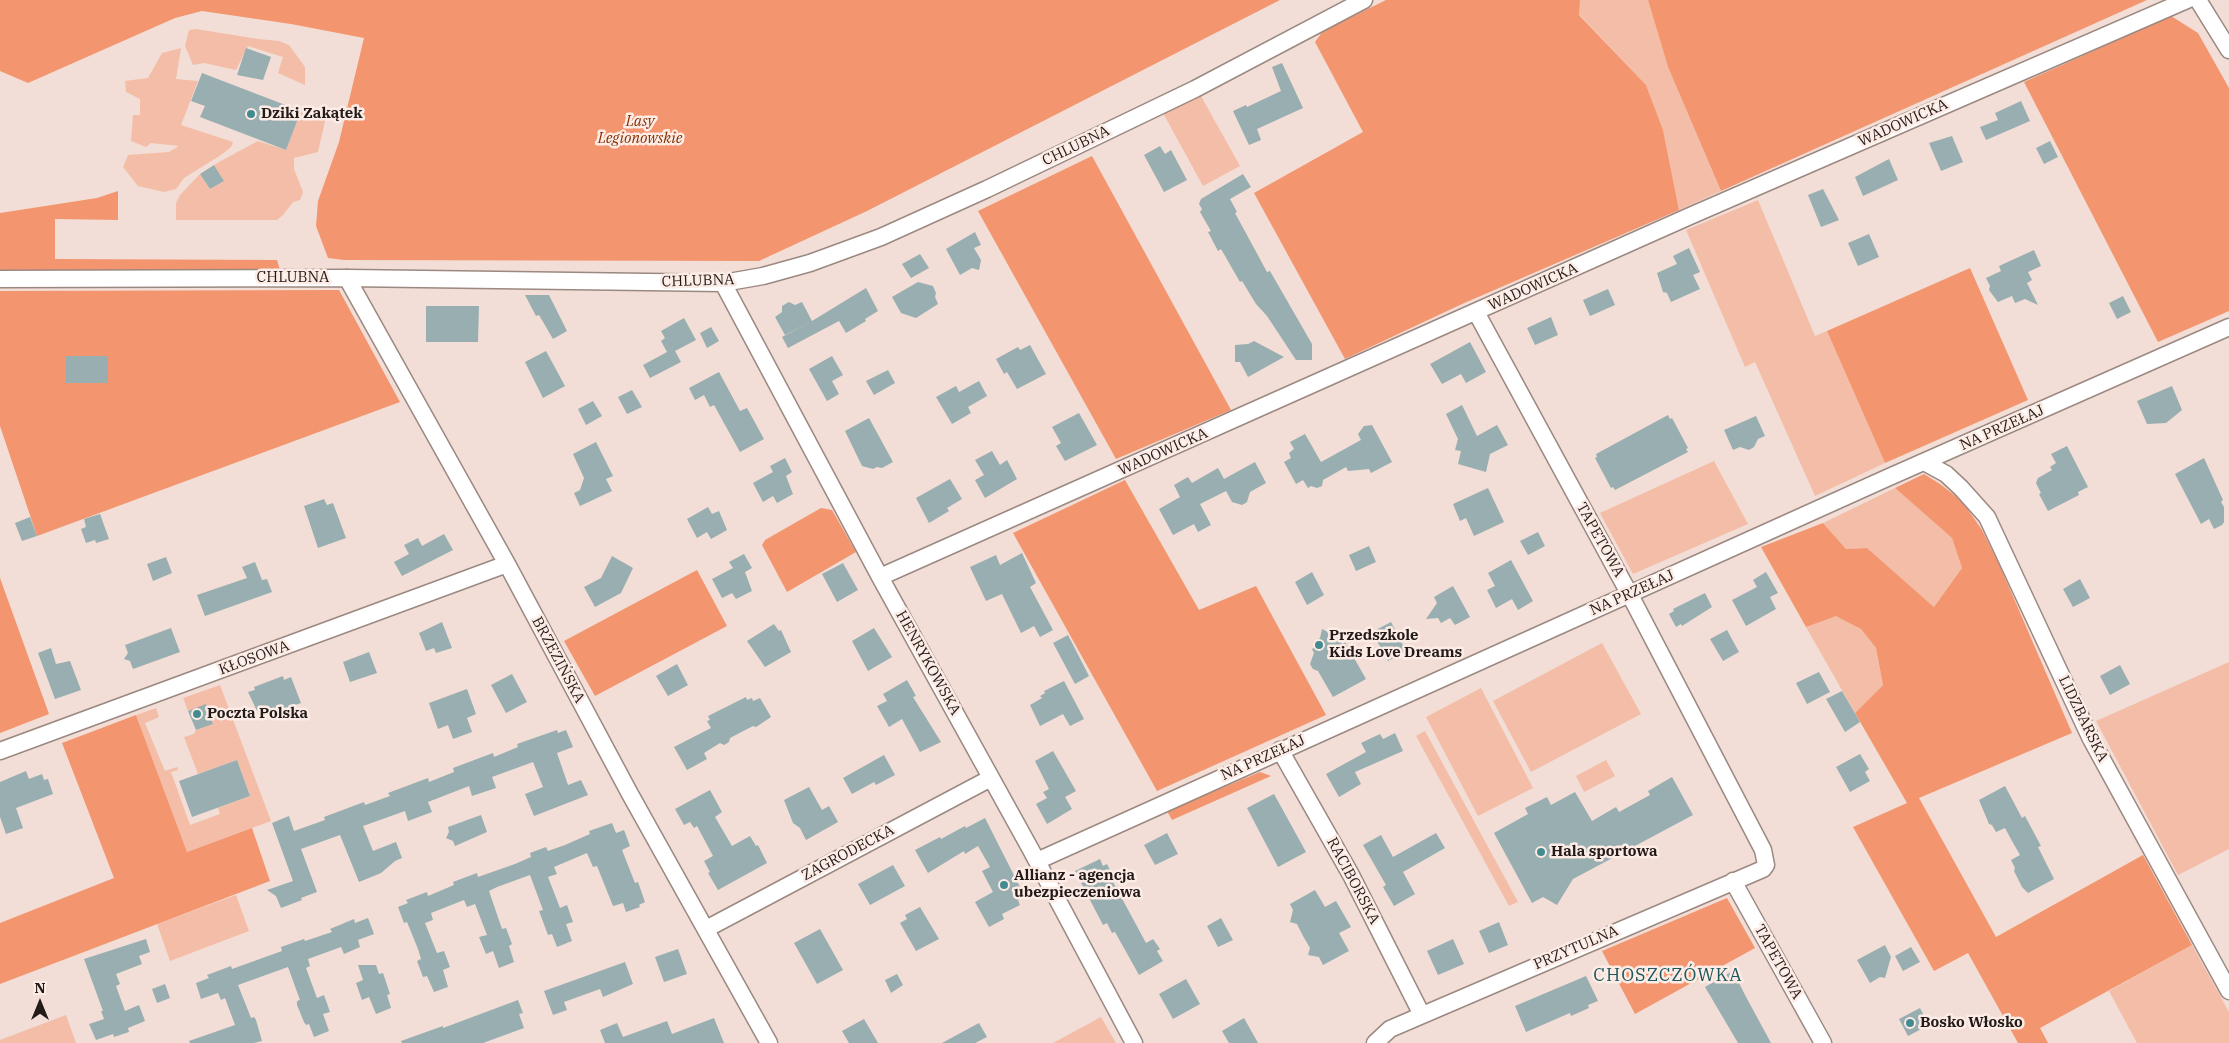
<!DOCTYPE html>
<html>
<head>
<meta charset="utf-8">
<style>
  body { margin:0 }
  #map { position:relative; width:2229px; height:1043px; overflow:hidden; background:#f2ded6; font-family:"IBM Plex Serif",serif }
  canvas { display:block }
  .north { position:absolute; left:15px; top:978px; width:50px; height:50px; -webkit-text-stroke:4px #fdece6; paint-order:stroke; rotate:0deg; font-size:14px; font-weight:700; line-height:20px; text-align:center; color:#221b18 }
  .north::after { content:''; display:block; margin:auto; width:18px; height:22px; background:#221b18; clip-path:polygon(50% 0,100% 100%,50% 72%,0 100%) }
</style>
</head>
<body>
<div id="map">
<canvas width="2229" height="1043"></canvas>
<div class="north">N</div>
</div>
<script>
const ctx = document.querySelector('canvas').getContext('2d');
ctx.lineJoin = 'round';
function fillPath(path, color) {
  ctx.fillStyle = color;
  ctx.fill(path, 'evenodd');
}
function toPath(rows) {
  const path = new Path2D();
  for (const r of rows) {
    path.moveTo(r[0], r[1]);
    for (let i = 2; i < r.length; i += 2) path.lineTo(r[i], r[i + 1]);
  }
  return path;
}
function stroke(path, color, width, dash) {
  ctx.strokeStyle = color;
  ctx.lineWidth = width;
  ctx.lineCap = dash ? 'butt' : 'round';
  ctx.setLineDash(dash || []);
  ctx.stroke(path);
}
function drawText(font, color, halo, rows, align = 'center') {
  ctx.font = font + ' "IBM Plex Serif",serif';
  ctx.lineWidth = 5;
  ctx.setLineDash([]);
  ctx.textBaseline = 'middle';
  ctx.strokeStyle = halo;
  ctx.fillStyle = color;
  for (const [text, x, y, turn = 0] of rows) {
    ctx.save();
    ctx.translate(x, y);
    ctx.rotate((+turn || 0) * Math.PI / 180);
    ctx.textAlign = isNaN(turn) ? turn : align;
    if (halo) ctx.strokeText(text, 0, 0);
    ctx.fillText(text, 0, 0);
    ctx.restore();
  }
}
fillPath(toPath([
  [1580,0,1648,0,1668,67,1721,191,1679,210,1663,130,1646,85,1579,14],
  [196,29,258,39,279,41,289,45,305,67,305,85,278,73,283,57,248,46,236,70,204,63,193,65,185,46,189,30],
  [181,48,176,79,198,81,181,125,233,142,231,147,221,155,184,178,176,189,164,192,138,186,123,167,128,155,169,152,179,146,151,143,146,147,131,141,133,115,140,115,140,99,126,92,125,81,148,78,162,53],
  [1201,96,1240,166,1203,186,1163,113],
  [301,111,326,117,318,152,294,158,294,169,303,192,300,200,293,202,283,215,277,220,176,220,176,203,180,195,200,174,210,189,224,181,214,165,219,162,258,141,286,150],
  [1758,200,1815,336,1827,331,1885,463,1815,496,1755,362,1745,367,1686,230],
  [1714,461,1748,524,1633,574,1600,513],
  [1895,488,1952,538,1962,568,1934,607,1867,548,1846,549,1823,523],
  [1836,615,1861,629,1876,648,1883,685,1855,713,1806,627],
  [1602,643,1641,714,1531,772,1493,701],
  [2229,662,2229,849,2178,875,2096,721],
  [220,685,271,821,187,852,136,715,156,708,159,717,145,723,165,771,177,767,178,770,171,772,190,825,220,814,218,808,250,796,237,760,198,774,184,737,194,734,196,730,213,724,206,705,188,711,183,698],
  [1481,688,1533,788,1478,816,1426,717],
  [1425,731,1518,902,1509,906,1416,736],
  [1606,760,1615,776,1584,792,1576,776],
  [236,895,249,931,170,961,157,924],
  [2192,945,2229,1012,2229,1043,2137,1043,2109,991],
  [66,1015,76,1043,0,1043,0,1040],
  [1101,1017,1116,1043,1053,1043]
]), '#f3bda7');
fillPath(toPath([
  [0,0,1280,0,867,211,759,261,344,260,328,258,316,226,318,201,339,142,364,38,291,24,202,11,175,18,28,83,0,71],
  [1386,0,1580,0,1579,15,1646,85,1663,130,1679,210,1462,304,1345,359,1254,193,1363,132,1315,42,1323,31],
  [1648,0,2147,0,1721,191,1668,67],
  [2171,16,2198,33,2229,88,2229,311,2158,342,2024,82],
  [1092,156,1231,410,1116,459,978,211],
  [118,191,118,220,55,219,55,259,277,260,281,273,0,274,0,213,97,198],
  [1970,268,2028,400,1885,463,1827,331],
  [339,290,400,402,37,536,0,426,0,291],
  [1924,474,1940,484,1962,501,1982,530,1999,564,2072,733,1919,798,1996,937,2143,855,2192,945,2040,1028,2048,1043,2018,1043,1968,953,1934,971,1853,827,1907,803,1855,713,1883,685,1876,648,1861,629,1836,616,1806,627,1761,547,1823,523,1846,549,1867,548,1934,607,1962,568,1952,538,1895,488],
  [1125,480,1199,610,1256,586,1326,715,1157,791,1013,533],
  [821,508,832,510,856,552,787,592,762,545,765,540],
  [697,570,727,626,595,696,564,641],
  [0,578,49,714,0,733],
  [136,715,187,852,252,828,270,881,0,984,0,923,114,878,62,743],
  [1260,772,1271,776,1172,820,1167,811],
  [1727,898,1755,948,1635,1014,1602,951]
]), '#f3956e');
fillPath(toPath([
  [246,48,271,57,263,80,237,75],
  [1282,63,1303,108,1257,129,1261,140,1249,145,1233,111,1246,105,1247,107,1281,91,1272,67],
  [202,73,301,111,286,150,200,117,205,106,191,101],
  [2021,101,2030,121,1986,140,1980,127,1998,120,1995,113],
  [1952,136,1963,162,1941,171,1929,143],
  [2050,141,2058,157,2044,164,2036,148],
  [1160,146,1165,154,1171,150,1187,180,1164,192,1144,155],
  [1889,159,1898,180,1863,196,1855,177],
  [214,165,224,181,210,189,200,174],
  [1243,174,1251,187,1230,199,1237,212,1235,213,1267,272,1270,271,1312,344,1312,360,1296,360,1267,316,1256,304,1242,281,1240,282,1221,249,1218,251,1208,232,1211,231,1200,212,1202,209,1199,204,1201,199],
  [1823,189,1839,220,1821,227,1808,195],
  [975,232,981,245,974,248,981,260,979,270,972,268,960,275,946,249],
  [1869,234,1879,257,1858,266,1848,243],
  [1689,248,1700,272,1693,275,1700,289,1671,302,1667,293,1663,292,1657,273,1677,264,1673,256],
  [2034,250,2041,266,2028,272,2032,280,2027,283,2038,305,2025,299,2015,303,2012,296,1998,302,1989,290,1990,286,1986,278,2001,271,1999,266],
  [920,254,929,268,911,278,902,264],
  [918,282,933,286,936,293,935,297,938,304,916,318,901,313,892,297],
  [866,288,878,311,865,319,866,321,846,333,839,321,788,348,782,337,812,321,785,335,775,317,782,312,782,306,789,302,795,305,802,302,812,321],
  [1608,289,1615,305,1590,316,1583,300],
  [525,295,549,295,567,331,553,339,539,315,536,316],
  [2123,296,2131,312,2117,319,2109,303],
  [426,306,479,306,478,342,426,342],
  [1551,317,1558,335,1535,345,1527,328],
  [684,318,696,340,675,351,681,362,650,378,643,365,667,352,661,341,665,338,661,331],
  [711,327,719,341,707,348,700,333],
  [1254,341,1284,357,1248,377,1240,362,1235,362,1235,345,1248,344],
  [1470,342,1486,372,1466,383,1461,374,1442,384,1430,364],
  [1030,345,1046,374,1017,389,1007,372,1004,374,996,359,1018,347,1020,350],
  [546,351,565,386,543,398,525,362],
  [66,356,108,356,108,383,66,383],
  [832,356,843,375,832,381,839,394,827,401,809,369],
  [888,370,895,383,874,395,866,381],
  [719,372,740,411,747,408,764,439,740,452,714,405,710,407,704,395,695,400,689,388],
  [979,381,987,396,968,407,971,413,952,424,936,397,956,386,959,392],
  [2172,386,2182,410,2166,423,2147,424,2137,401],
  [632,390,642,407,627,414,618,397],
  [593,401,602,416,586,425,578,409],
  [1462,405,1477,436,1497,425,1508,445,1490,454,1486,472,1458,464,1461,451,1455,450,1458,439,1446,414],
  [1079,413,1097,445,1065,461,1056,446,1061,443,1052,427],
  [1668,415,1670,419,1672,418,1688,448,1686,449,1688,452,1615,490,1613,487,1611,488,1595,458,1597,457,1596,454],
  [1756,416,1765,436,1758,439,1754,447,1749,450,1740,447,1733,450,1724,430],
  [869,418,893,462,882,468,877,467,873,469,862,466,845,431],
  [1372,425,1392,462,1371,473,1369,469,1348,471,1346,467,1323,480,1322,486,1317,488,1311,486,1308,488,1303,480,1296,484,1284,462,1291,458,1289,453,1294,449,1290,442,1305,434,1321,462,1361,440,1358,434,1364,426],
  [596,442,613,476,606,479,612,491,580,506,574,493,580,490,584,478,573,454],
  [2067,446,2088,487,2078,492,2079,495,2048,511,2039,494,2041,493,2036,483,2038,478,2052,470,2050,467,2056,463,2051,454],
  [992,451,1000,465,1007,460,1017,479,985,498,975,480,984,475,975,460],
  [785,458,792,472,786,476,793,494,777,503,773,496,763,502,753,483,773,472,770,466],
  [2204,458,2223,500,2221,502,2224,507,2224,522,2222,525,2214,529,2209,519,2201,524,2175,474],
  [1255,462,1266,483,1250,492,1247,502,1242,505,1232,502,1226,491,1200,504,1211,525,1198,532,1194,524,1173,535,1159,509,1180,497,1174,485,1188,477,1192,483,1218,468,1224,479],
  [950,479,962,499,947,508,949,511,929,523,916,498],
  [1488,488,1504,522,1474,536,1466,518,1460,521,1453,504],
  [324,499,327,505,333,503,346,538,318,548,304,506],
  [708,507,712,514,719,511,727,530,711,539,707,532,697,538,687,519],
  [100,514,109,539,96,543,95,540,86,543,81,529,86,527,84,519],
  [30,517,37,536,22,541,15,523],
  [1538,532,1545,546,1528,555,1520,541],
  [444,534,453,550,402,576,394,562,409,554,404,545,418,538,422,546],
  [1369,546,1376,562,1356,571,1349,555],
  [1022,553,1036,583,1030,587,1053,630,1040,637,1034,626,1021,633,1002,594,986,601,970,567,996,555,1000,565],
  [744,554,752,568,745,572,752,591,736,599,732,593,722,598,712,579,733,568,729,562],
  [612,556,633,568,621,593,595,607,584,587,601,578],
  [166,557,172,573,153,581,147,564],
  [1511,560,1533,601,1518,610,1512,599,1496,608,1487,590,1495,586,1488,573],
  [255,562,262,580,267,579,272,592,205,616,197,595,247,578,242,567],
  [843,563,858,590,837,602,822,574],
  [1312,572,1324,595,1307,605,1295,582],
  [1766,572,1778,593,1770,597,1776,609,1746,626,1732,600,1757,587,1753,580],
  [2080,579,2090,598,2073,607,2063,589],
  [1453,586,1470,617,1455,625,1450,618,1441,623,1438,618,1426,619,1437,603,1434,597],
  [1705,593,1712,607,1682,626,1681,624,1676,627,1669,614,1674,611,1673,609],
  [442,622,452,648,436,653,434,648,426,651,419,633],
  [1391,622,1406,651,1388,661,1372,632],
  [774,624,779,631,781,630,791,652,765,667,747,641],
  [171,628,180,652,133,669,130,661,124,659,128,653,125,645],
  [874,628,892,657,868,671,852,641],
  [1322,629,1330,633,1335,630,1342,644,1345,642,1366,679,1333,697,1318,671,1313,669,1310,664,1314,653,1312,649,1319,645,1316,641,1320,638],
  [1727,630,1739,652,1723,661,1710,639],
  [1068,635,1089,676,1075,684,1053,643],
  [51,648,56,664,70,661,81,690,55,699,38,653],
  [369,652,377,673,350,682,343,662],
  [677,664,688,685,668,696,656,676],
  [2120,665,2130,684,2110,695,2100,676],
  [1819,672,1830,692,1807,704,1796,683],
  [512,674,527,702,506,713,491,685],
  [283,676,284,680,291,677,301,703,272,713,269,706,257,711,248,692,255,690,254,687],
  [907,680,916,696,913,697,941,742,920,752,902,719,889,727,877,706,887,701,883,694],
  [1064,681,1084,719,1070,726,1063,714,1040,726,1030,705,1042,698,1040,696,1045,693,1044,691],
  [467,689,476,714,467,718,472,732,453,739,448,725,438,729,429,703],
  [1842,691,1860,722,1845,732,1826,699],
  [746,697,747,700,752,698,753,701,760,698,771,717,756,727,753,726,730,738,729,742,724,745,720,743,704,753,707,759,687,770,674,747,711,728,707,721,710,720,708,716],
  [206,704,213,724,196,730,188,711],
  [557,730,558,733,566,730,573,747,557,753,568,785,581,780,588,795,534,816,525,794,543,787,533,762,492,777,496,788,472,796,469,786,428,802,432,812,408,821,405,811,363,826,373,851,396,842,402,858,395,861,381,873,359,882,340,835,301,849,317,892,301,898,302,900,281,908,276,896,267,890,293,881,272,823,289,816,294,831,325,820,324,817,364,802,365,805,390,796,388,793,428,778,429,782,454,772,453,768,493,753,494,757,518,747,517,744],
  [1395,733,1403,751,1355,772,1361,784,1339,797,1326,774,1366,752,1361,743,1380,734,1383,739],
  [1053,751,1076,791,1065,797,1072,809,1047,824,1036,804,1047,798,1043,792,1049,789,1035,761],
  [1860,754,1869,769,1865,772,1870,781,1850,792,1836,767],
  [884,755,895,775,876,785,874,782,852,794,843,778],
  [237,760,250,796,192,817,179,781],
  [26,771,29,779,42,774,44,780,48,779,53,794,16,808,23,828,6,834,0,817,0,782],
  [1672,777,1693,815,1573,879,1557,905,1543,897,1532,903,1494,833,1528,814,1525,808,1547,797,1551,805,1575,792,1592,821,1616,807,1619,812,1650,795,1648,791],
  [2005,786,2022,818,2025,816,2041,846,2038,847,2054,879,2028,893,2022,887,2014,871,2015,868,2011,860,2020,855,2012,841,2005,828,1996,832,1992,825,1989,824,1979,800],
  [809,787,822,810,829,806,838,822,806,840,800,828,793,823,784,800],
  [710,790,722,812,715,817,732,846,750,836,756,846,758,845,767,863,718,890,708,873,710,872,704,861,713,856,697,826,694,828,690,822,684,825,675,809],
  [1274,794,1306,852,1278,867,1247,808],
  [481,815,487,832,455,846,453,841,446,838,449,832,448,827],
  [985,818,1025,897,1018,900,1020,905,1002,914,1004,919,989,927,975,902,993,892,982,871,990,867,978,846,965,854,964,851,928,873,915,850,940,837,941,839,965,826,966,828],
  [612,823,616,833,624,830,630,846,622,850,635,883,638,882,645,902,639,905,640,907,626,912,623,903,613,906,597,866,593,867,587,853,554,867,557,874,548,877,560,908,567,905,573,922,566,924,572,941,557,947,552,934,548,935,539,911,543,910,530,875,497,887,489,891,502,929,506,928,512,944,509,946,514,962,499,968,493,951,486,954,479,937,487,935,475,904,467,907,464,900,431,913,433,920,425,923,437,953,444,951,450,967,443,970,448,987,434,992,427,976,423,977,417,961,421,959,418,949,407,922,404,923,398,907,408,903,406,900,427,892,428,896,454,885,453,882,477,873,478,877,515,864,531,857,530,853,546,847,548,851,565,845,590,834,589,831],
  [1167,833,1178,854,1155,865,1144,845],
  [1436,833,1445,848,1403,872,1415,894,1394,906,1383,887,1386,885,1363,845,1381,835,1393,857],
  [1100,859,1103,866,1107,864,1114,878,1112,880,1146,943,1153,939,1160,949,1157,951,1163,961,1139,975,1115,932,1112,933,1107,923,1103,925,1075,871],
  [893,865,905,886,870,905,858,884],
  [1315,890,1325,907,1336,901,1351,927,1339,933,1349,951,1323,965,1319,957,1308,955,1310,948,1303,936,1297,924,1290,922,1293,910,1290,904],
  [920,907,939,939,916,951,900,923,907,919,905,915],
  [368,918,374,934,358,940,360,947,344,954,341,947,308,959,310,966,306,968,317,998,324,995,330,1012,323,1014,329,1031,314,1037,309,1024,306,1025,304,1022,297,1005,297,1001,300,1000,288,967,238,985,251,1018,254,1017,256,1020,262,1041,254,1043,190,1043,189,1041,235,1025,225,998,221,1000,218,993,201,999,196,983,209,978,207,975,231,966,232,969,282,951,281,947,304,939,305,941,332,932,330,929,354,919,355,923],
  [1221,918,1233,940,1218,947,1207,926],
  [1499,922,1508,945,1489,953,1479,931],
  [820,929,843,970,817,984,794,943],
  [146,939,150,952,139,956,142,964,116,974,120,984,116,986,125,1011,139,1005,145,1021,128,1028,129,1032,114,1037,113,1034,96,1040,89,1024,104,1019,101,1011,103,1011,84,959],
  [1453,939,1464,964,1438,975,1427,951],
  [1885,945,1891,957,1885,978,1880,977,1870,983,1857,960],
  [1911,947,1920,962,1903,971,1895,956],
  [678,949,687,974,664,982,655,957],
  [625,962,633,984,603,997,600,989,564,1002,567,1010,553,1015,544,991],
  [358,965,376,965,379,974,383,973,390,994,387,995,391,1008,376,1014,369,997,362,1000,356,983,363,980],
  [1733,971,1745,995,1771,1043,1738,1043,1705,987],
  [897,974,903,985,891,993,885,980],
  [1586,976,1598,1001,1588,1005,1589,1008,1571,1016,1570,1013,1526,1032,1515,1006],
  [1186,979,1200,1004,1173,1019,1159,994],
  [165,984,170,998,157,1003,152,989],
  [518,1000,523,1013,519,1014,524,1028,483,1043,402,1043,401,1041,443,1026,443,1028],
  [1920,1008,1929,1025,1908,1036,1899,1019],
  [714,1018,724,1043,605,1043,600,1030,617,1023,623,1037,667,1021,672,1034],
  [1244,1018,1258,1043,1229,1043,1222,1031],
  [864,1019,878,1043,849,1043,842,1031],
  [979,1023,987,1037,975,1043,942,1043]
]), '#98aeb0');
const minor = toPath([
  [2198,0,2229,50],
  [347,278,507,564,630,794,769,1043],
  [0,279,347,278,723,283,763,276,810,263,881,237,987,189,1195,89,1364,0],
  [723,283,880,577,1031,850,1134,1043],
  [1924,462,1946,474,1961,488,1987,517,2091,739,2229,991],
  [880,577,1690,216,2187,0],
  [1280,750,1351,875,1422,1015],
  [0,751,507,564],
  [1037,861,1887,478,2229,327],
  [1733,881,1823,1043],
  [706,929,991,778],
  [1375,1043,1390,1029,1763,869,1766,865,1763,850,1630,595,1476,312]
]);
stroke(minor, '#9b8881', 19);
stroke(minor, '#fff', 16);
for (const [x, y, r, color] of [
  [251,114,5,"#438b91"],
  [1319,645,5,"#438b91"],
  [197,714,5,"#438b91"],
  [1541,852,5,"#438b91"],
  [1004,885,5,"#438b91"],
  [1910,1023,5,"#438b91"]
]) {
  const dot = new Path2D();
  dot.arc(x, y, r, 0, 2 * Math.PI);
  ctx.fillStyle = color;
  ctx.fill(dot);
  stroke(dot, '#fdece6', 2);
}
drawText('bold 15px', '#221b18', '#fdece6', [
  ["Dziki Zakątek",261,114],
  ["Przedszkole",1329,636],
  ["Kids Love Dreams",1329,653],
  ["Poczta Polska",207,714],
  ["Hala sportowa",1551,852],
  ["Allianz - agencja",1014,876],
  ["ubezpieczeniowa",1014,893],
  ["Bosko Włosko",1920,1023]
], 'left');
drawText('italic 15px', '#833000', '#fdece6', [
  ["Lasy",640,122],
  ["Legionowskie",640,139]
]);
drawText('15px', '#221b18', '#fdece6', [
  ["WADOWICKA",1903,123,-24],
  ["CHLUBNA",1076,146,-26],
  ["CHLUBNA",293,278],
  ["CHLUBNA",698,281,-2],
  ["WADOWICKA",1533,287,-24],
  ["NA PRZEŁAJ",2002,428,-24],
  ["WADOWICKA",1163,452,-24],
  ["TAPETOWA",1600,540,61],
  ["NA PRZEŁAJ",1632,593,-24],
  ["KŁOSOWA",254,658,-20],
  ["BRZEZIŃSKA",558,660,62],
  ["HENRYKOWSKA",928,663,61],
  ["LIDZBARSKA",2083,719,64],
  ["NA PRZEŁAJ",1263,758,-24],
  ["ZAGRODECKA",848,853,-28],
  ["RACIBORSKA",1353,881,62],
  ["PRZYTULNA",1576,948,-23],
  ["TAPETOWA",1778,962,61]
]);
ctx.letterSpacing = '1px';
drawText('18px', '#1d585d', '#fdece6', [
  ["CHOSZCZÓWKA",1668,976]
]);
ctx.letterSpacing = '0px';
</script>
</body>
</html>
